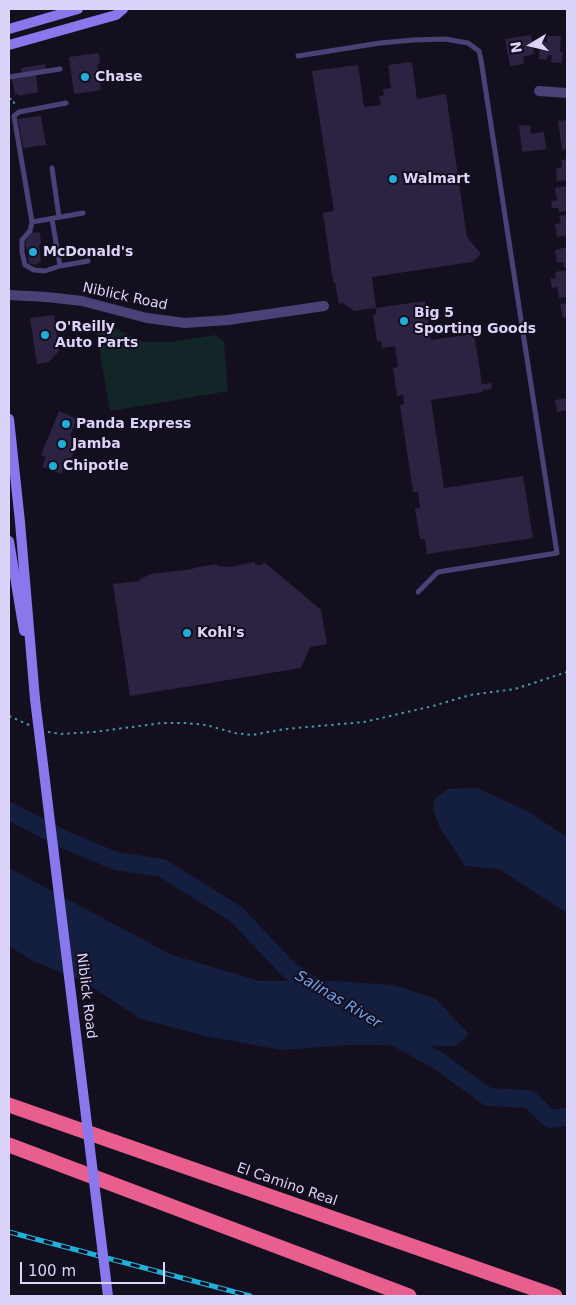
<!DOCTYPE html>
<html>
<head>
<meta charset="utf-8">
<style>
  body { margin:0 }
  #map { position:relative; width:576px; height:1305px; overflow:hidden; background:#140f1e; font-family:"DejaVu Sans",sans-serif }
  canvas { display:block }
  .frame { position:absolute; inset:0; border:10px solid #dcd3f9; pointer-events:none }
  .north { position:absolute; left:506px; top:20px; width:50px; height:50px; -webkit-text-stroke:4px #140f1e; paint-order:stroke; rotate:261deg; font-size:14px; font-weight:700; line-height:20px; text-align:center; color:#dcd3f9 }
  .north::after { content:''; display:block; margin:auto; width:18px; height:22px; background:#dcd3f9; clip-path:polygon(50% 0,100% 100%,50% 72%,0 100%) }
  .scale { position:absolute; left:20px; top:1262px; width:145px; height:22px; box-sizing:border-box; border:2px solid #dcd3f9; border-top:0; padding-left:6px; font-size:15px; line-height:18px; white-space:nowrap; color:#dcd3f9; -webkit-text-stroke:4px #140f1e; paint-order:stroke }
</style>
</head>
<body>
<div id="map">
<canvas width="576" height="1305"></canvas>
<div class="frame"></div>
<div class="north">N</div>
<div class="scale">100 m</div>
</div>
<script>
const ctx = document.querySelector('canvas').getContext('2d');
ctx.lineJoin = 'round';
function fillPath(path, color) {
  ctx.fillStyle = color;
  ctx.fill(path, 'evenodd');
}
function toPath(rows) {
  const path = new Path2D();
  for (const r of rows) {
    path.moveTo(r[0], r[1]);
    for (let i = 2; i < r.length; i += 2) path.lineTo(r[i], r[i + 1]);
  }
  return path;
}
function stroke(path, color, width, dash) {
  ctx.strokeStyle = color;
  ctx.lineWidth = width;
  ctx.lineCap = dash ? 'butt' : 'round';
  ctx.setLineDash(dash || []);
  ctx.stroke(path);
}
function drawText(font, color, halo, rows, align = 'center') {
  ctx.font = font + ' "DejaVu Sans",sans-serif';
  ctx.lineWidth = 4;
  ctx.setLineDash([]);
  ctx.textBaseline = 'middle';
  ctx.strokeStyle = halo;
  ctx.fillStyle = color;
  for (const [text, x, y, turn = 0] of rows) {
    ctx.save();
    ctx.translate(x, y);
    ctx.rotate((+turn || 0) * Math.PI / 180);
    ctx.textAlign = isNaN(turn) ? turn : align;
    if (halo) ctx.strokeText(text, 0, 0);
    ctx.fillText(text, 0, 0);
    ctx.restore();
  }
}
fillPath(toPath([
  [108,322,122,332,143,342,171,342,216,335,224,342,228,391,110,411,95,325]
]), '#132627');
fillPath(toPath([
  [477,788,527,811,567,837,567,913,499,869,465,866,440,828,433,809,435,799,447,789],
  [9,868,172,955,260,981,334,981,393,985,435,998,469,1034,456,1046,351,1045,281,1050,205,1036,141,1019,81,980,33,961,9,946]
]), '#141e3e');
stroke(toPath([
  [9,811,65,840,116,861,162,868,236,914,289,970,325,994],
  [390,1034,439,1061,488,1097,529,1099,550,1119,567,1117]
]), '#141e3e', 18);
fillPath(toPath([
  [531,35,534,54,523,57,524,64,510,66,505,39],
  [547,36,561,36,560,52,563,52,562,63,551,62,552,55,548,55,547,60,539,59,540,42,547,42],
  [99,53,100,64,97,64,101,90,74,94,69,57],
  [412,62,417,99,446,94,467,237,481,254,472,262,372,277,376,308,354,311,343,303,339,304,335,282,333,282,323,213,334,211,312,71,358,65,364,107,381,105,379,96,384,95,383,89,391,88,388,65],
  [45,64,46,73,36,75,38,92,19,96,19,94,15,95,12,78,22,77,21,68],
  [41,116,46,145,23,148,18,119],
  [567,120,567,149,562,150,558,121],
  [530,125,531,134,544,132,546,149,522,152,519,126],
  [567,159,567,180,557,181,556,168,562,167,561,160],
  [567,186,567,211,559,212,558,208,552,208,551,201,557,200,555,188],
  [567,215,567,235,557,237,555,224,561,223,559,216],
  [34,232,40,233,41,243,39,245,41,261,36,265,29,263,25,242,32,233],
  [567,247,567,267,564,268,563,262,557,263,555,250],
  [567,270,567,297,559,298,557,287,552,288,550,279,556,278,555,272],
  [425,301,431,340,474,334,482,384,491,383,492,389,483,390,483,392,431,400,444,488,523,476,533,538,427,554,425,539,420,539,415,508,420,508,418,492,413,492,400,405,404,404,403,395,397,396,393,368,398,367,395,346,382,348,381,341,377,342,373,315,376,314,376,308],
  [567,303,567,317,563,318,560,304],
  [54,315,59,351,49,362,37,364,30,318],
  [567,398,567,410,557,412,555,400],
  [59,411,77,419,70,436,79,439,68,466,64,465,61,474,42,467,46,457,41,455],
  [255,562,255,565,262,565,264,562,321,610,327,644,310,647,301,668,130,696,113,584,140,581,140,579,151,574,193,569,193,568,217,564,217,566,230,567]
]), '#2c2241');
stroke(toPath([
  [9,99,13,99,15,107],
  [9,716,29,725],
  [48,732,61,734,94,732,162,723,185,723,206,725,235,733,252,735,285,729,364,722,433,706,470,695,515,689,567,672]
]), '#3e9ba2', 2, [2.5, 4]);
stroke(toPath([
  [298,56,380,43,413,40,445,39,468,43,479,51,481,60,557,553,438,572,418,592],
  [9,77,60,69],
  [66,103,19,112,14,116,32,222,83,213],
  [52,168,59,217],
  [52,219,60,266,88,261],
  [32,222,30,231,22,240,22,252,25,265,34,270,45,271,60,266]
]), '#4a4177', 5);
stroke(toPath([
  [539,91,567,93],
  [9,295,47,297,82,301,147,318,185,323,228,320,324,306]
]), '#4a4177', 10);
stroke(toPath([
  [9,29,78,9],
  [9,45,116,15,123,9],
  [9,419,20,522,35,699],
  [9,541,24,631]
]), '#8977ec', 10);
stroke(toPath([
  [9,1105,555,1296],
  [9,1145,409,1296]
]), '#e85f8f', 15);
const rail = toPath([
  [9,1232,250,1296]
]);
stroke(rail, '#1fafd9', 5);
stroke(rail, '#140f1e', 3, [9]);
stroke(toPath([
  [35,699,108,1296]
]), '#8977ec', 10);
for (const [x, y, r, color] of [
  [85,77,5,"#1fafd9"],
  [393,179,5,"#1fafd9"],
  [33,252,5,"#1fafd9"],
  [404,321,5,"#1fafd9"],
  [45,335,5,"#1fafd9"],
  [66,424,5,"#1fafd9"],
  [62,444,5,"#1fafd9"],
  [53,466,5,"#1fafd9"],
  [187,633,5,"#1fafd9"]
]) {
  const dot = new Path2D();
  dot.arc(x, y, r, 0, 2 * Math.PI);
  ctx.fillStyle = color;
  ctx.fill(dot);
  stroke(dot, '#140f1e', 2);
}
drawText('bold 14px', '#dcd3f9', '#140f1e', [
  ["Chase",95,77],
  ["Walmart",403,179],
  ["McDonald's",43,252],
  ["Big 5",414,313],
  ["Sporting Goods",414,329],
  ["O'Reilly",55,327],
  ["Auto Parts",55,343],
  ["Panda Express",76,424],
  ["Jamba",72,444],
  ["Chipotle",63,466],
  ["Kohl's",197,633]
], 'left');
drawText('14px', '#dcd3f9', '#140f1e', [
  ["Niblick Road",125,297,12],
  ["Niblick Road",86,996,83],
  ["El Camino Real",287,1185,19]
]);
drawText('italic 15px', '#6fa2eb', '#140f1e', [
  ["Salinas River",338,1000,31]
]);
</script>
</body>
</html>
